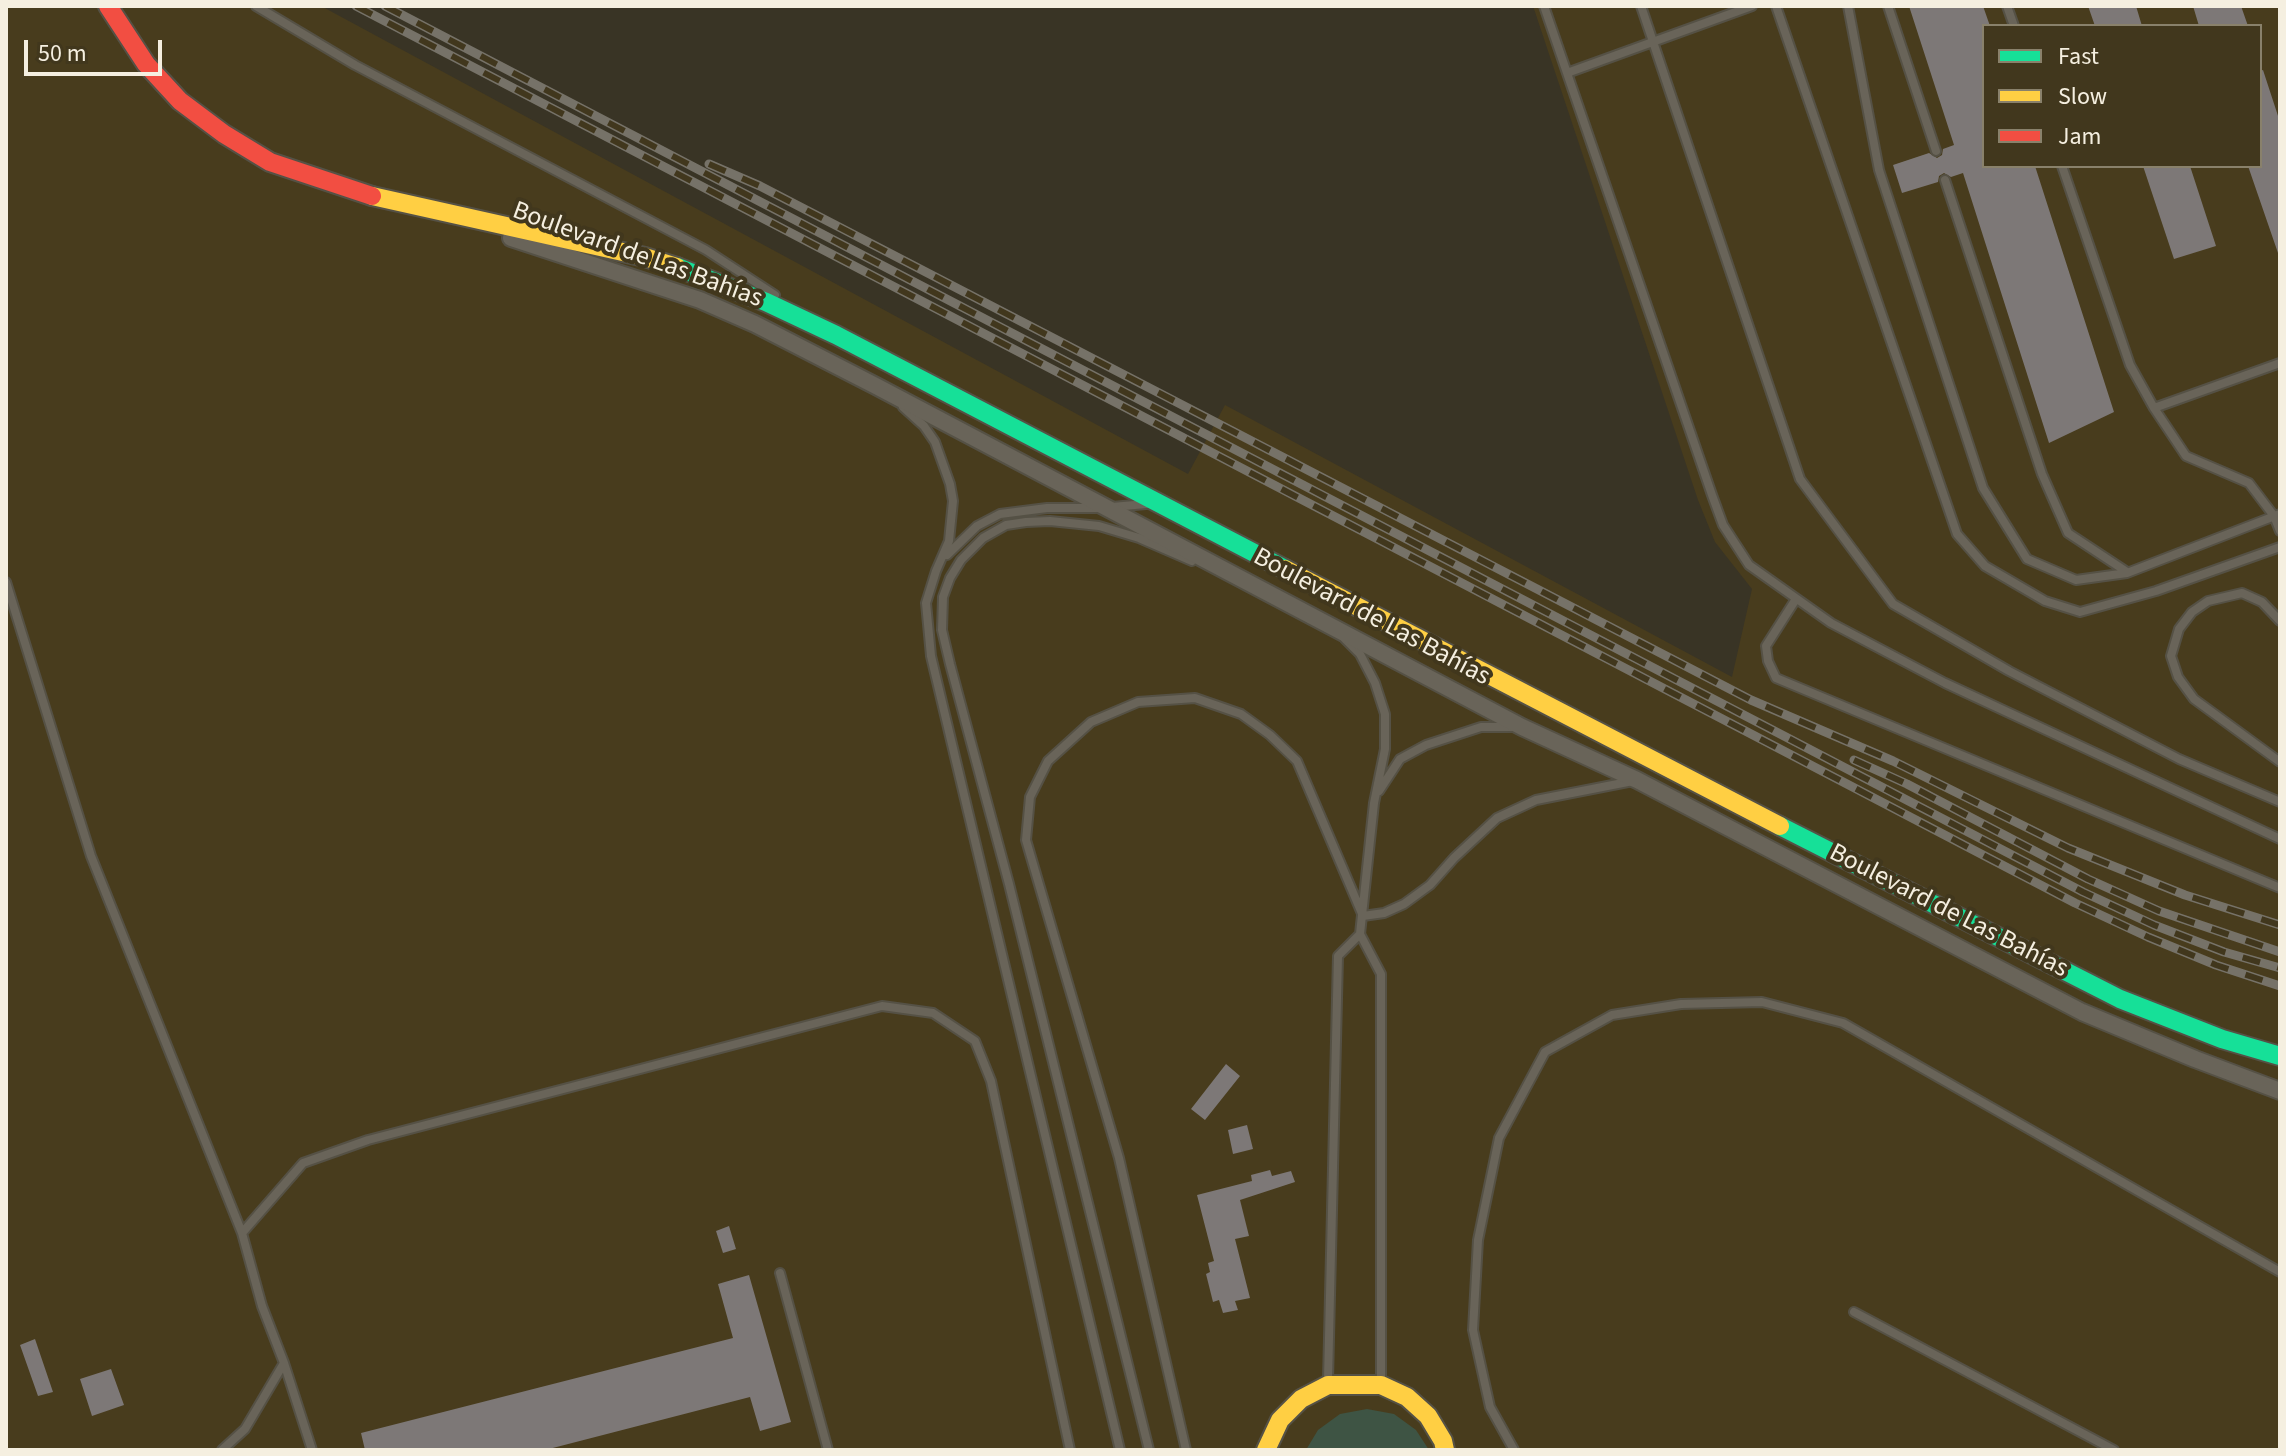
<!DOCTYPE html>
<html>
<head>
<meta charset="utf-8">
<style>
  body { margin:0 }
  #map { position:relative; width:2286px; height:1456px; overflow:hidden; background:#393425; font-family:"Source Sans 3",sans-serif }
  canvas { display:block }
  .frame { position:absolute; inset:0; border:8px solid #f5efe0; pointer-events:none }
  .legend { position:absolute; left:1982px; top:24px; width:280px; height:144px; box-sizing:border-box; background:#41371d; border:2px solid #89816b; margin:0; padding:10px 14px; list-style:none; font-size:24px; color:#f5efe0 }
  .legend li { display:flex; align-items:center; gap:16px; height:40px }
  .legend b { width:40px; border:2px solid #89816b }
  .scale { position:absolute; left:24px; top:40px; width:138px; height:36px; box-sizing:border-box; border:4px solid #f5efe0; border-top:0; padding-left:10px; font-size:24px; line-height:28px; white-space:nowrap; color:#f5efe0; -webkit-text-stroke:6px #41371d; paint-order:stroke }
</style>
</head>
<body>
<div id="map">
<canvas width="2286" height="1456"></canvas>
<div class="frame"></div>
<ul class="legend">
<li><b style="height:10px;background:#16e098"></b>Fast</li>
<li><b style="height:10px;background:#ffcf43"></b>Slow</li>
<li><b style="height:10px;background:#f24e42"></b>Jam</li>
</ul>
<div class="scale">50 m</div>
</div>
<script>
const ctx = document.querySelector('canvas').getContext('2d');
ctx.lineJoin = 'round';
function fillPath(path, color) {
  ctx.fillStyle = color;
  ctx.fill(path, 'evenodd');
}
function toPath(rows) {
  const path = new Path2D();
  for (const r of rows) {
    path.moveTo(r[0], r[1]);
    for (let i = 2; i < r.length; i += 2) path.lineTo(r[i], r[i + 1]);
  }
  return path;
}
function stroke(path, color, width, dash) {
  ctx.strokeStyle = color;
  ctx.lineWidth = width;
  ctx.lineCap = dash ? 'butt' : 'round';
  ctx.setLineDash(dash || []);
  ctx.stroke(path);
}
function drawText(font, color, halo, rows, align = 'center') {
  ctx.font = font + ' "Source Sans 3",sans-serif';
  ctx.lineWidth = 8;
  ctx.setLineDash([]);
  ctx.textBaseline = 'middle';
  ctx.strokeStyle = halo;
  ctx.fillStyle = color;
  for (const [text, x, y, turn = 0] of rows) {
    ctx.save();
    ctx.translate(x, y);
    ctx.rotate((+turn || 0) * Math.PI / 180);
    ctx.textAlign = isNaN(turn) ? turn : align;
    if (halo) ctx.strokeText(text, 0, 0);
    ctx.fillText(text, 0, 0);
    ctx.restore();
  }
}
fillPath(toPath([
  [6,6,321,6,1188,474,1225,405,1732,677,1752,589,1715,542,1698,500,1533,6,2280,6,2280,1450,6,1450],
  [1984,26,2260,26,2260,166,1984,166]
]), '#483c1d');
fillPath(toPath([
  [1367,1409,1394,1414,1416,1430,1429,1450,1306,1450,1318,1430,1340,1414]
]), '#3e5444');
fillPath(toPath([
  [1909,6,1983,6,1990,26,1984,26,1984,166,2035,166,2114,412,2049,443,1963,173,1951,177,1944,173,1939,176,1938,182,1902,193,1893,165,1929,153,1937,158,1942,155,1943,149,1954,145],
  [2088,6,2136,6,2142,26,2095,26],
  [2193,6,2241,6,2248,26,2199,26],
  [2263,70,2280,122,2280,253,2278,253,2248,166,2260,166,2260,71],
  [2143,166,2190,166,2216,246,2174,259],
  [1226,1064,1240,1076,1205,1120,1191,1109],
  [1247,1125,1253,1149,1233,1154,1228,1130],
  [1270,1170,1272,1176,1291,1171,1295,1182,1240,1200,1249,1236,1235,1239,1250,1298,1235,1301,1238,1310,1223,1313,1219,1300,1213,1302,1206,1274,1210,1272,1208,1263,1214,1261,1197,1195,1252,1181,1251,1175],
  [729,1226,736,1249,723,1253,716,1231],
  [749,1275,791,1422,760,1431,750,1397,545,1450,365,1450,361,1433,733,1338,718,1284],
  [35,1339,53,1392,38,1396,20,1345],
  [111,1369,124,1405,92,1416,80,1379]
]), '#7d7877');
const lane = toPath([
  [256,6,355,65,706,250,775,295],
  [1544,6,1712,495,1723,525,1749,565,1831,623,1945,683,2280,839],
  [1641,6,1800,479,1893,604,2009,671,2179,759,2280,802],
  [1776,6,1957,534,1985,566,2045,601,2080,612,2156,591,2280,547],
  [1848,6,1879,170,1983,488,2027,559,2076,580,2127,573,2280,514],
  [1888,6,1936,151],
  [2007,6,2014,26],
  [1567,73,1752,6],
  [2062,166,2130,365,2154,408,2186,456,2249,483,2274,516,2280,531],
  [1945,180,2042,474,2068,533,2127,572],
  [903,407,924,426,935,442,950,484,953,501,949,541,936,571,926,603,931,656,1120,1450],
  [2154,408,2280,363],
  [1112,507,1146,504],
  [947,555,977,526,1000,514,1047,508,1098,508],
  [6,582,91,856,242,1233,262,1306,284,1363,245,1429,222,1450],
  [1796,599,1766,646,1768,661,1776,678,2280,888],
  [2280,621,2262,602,2242,593,2208,601,2192,612,2179,629,2171,656,2178,677,2194,699,2280,762],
  [1345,639,1360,654,1375,683,1385,714,1385,749,1374,803,1360,934,1381,974,1381,1383],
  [1379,791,1400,759,1426,745,1481,727,1513,727],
  [242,1233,303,1163,368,1140,882,1006,933,1013,975,1041,991,1081,1070,1450],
  [780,1273,828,1450],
  [1854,1312,2114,1450],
  [284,1363,312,1450],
  [1328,1380,1338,956,1360,934],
  [1149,1450,1009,884,950,664,942,630,943,597,950,578,961,560,983,538,1006,525,1026,522,1050,521,1099,526,1139,538,1192,561],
  [1186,1450,1119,1158,1026,840,1030,797,1048,761,1091,722,1138,702,1195,698,1241,714,1270,735,1297,761,1363,916,1384,913,1404,904,1430,885,1454,858,1497,818,1536,800,1633,781],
  [1514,1450,1490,1407,1473,1330,1478,1240,1499,1138,1545,1052,1612,1015,1681,1004,1762,1002,1843,1023,2280,1272]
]);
const street = toPath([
  [511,238,700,300,755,324,874,385,1522,727,1637,780,2082,1012,2195,1059,2280,1091]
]);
const fast = toPath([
  [677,267,766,302,836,335,1285,569],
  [1780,826,2120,999,2222,1039,2280,1056]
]);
const slow = toPath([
  [372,196,645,257,677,267],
  [1285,569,1780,826],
  [1266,1450,1280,1420,1301,1399,1328,1385,1381,1385,1407,1397,1428,1416,1443,1441,1445,1450]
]);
const jam = toPath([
  [108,6,146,64,180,101,224,134,270,162,372,196]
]);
stroke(lane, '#555145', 12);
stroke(street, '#555145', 20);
stroke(fast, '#555145', 22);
stroke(slow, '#555145', 22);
stroke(jam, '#555145', 22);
stroke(lane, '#696459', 8);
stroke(street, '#696459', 16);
stroke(fast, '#16e098', 18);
stroke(slow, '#ffcf43', 18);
stroke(jam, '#f24e42', 18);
const rail = toPath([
  [356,6,2075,903,2148,937,2216,965,2280,986],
  [385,6,2083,892,2154,925,2224,952,2280,968],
  [709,164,760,186,1751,700,1893,761,2068,848,2185,895,2280,925],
  [1854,760,1907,784,2088,879,2159,911,2280,952]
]);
stroke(rail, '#767268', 9);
stroke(rail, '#41371d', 6, [18]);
drawText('26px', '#f5efe0', '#41371d', [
  ["Boulevard de Las Bahías",637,256,20],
  ["Boulevard de Las Bahías",1371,618,28],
  ["Boulevard de Las Bahías",1948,912,27]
]);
</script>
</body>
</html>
